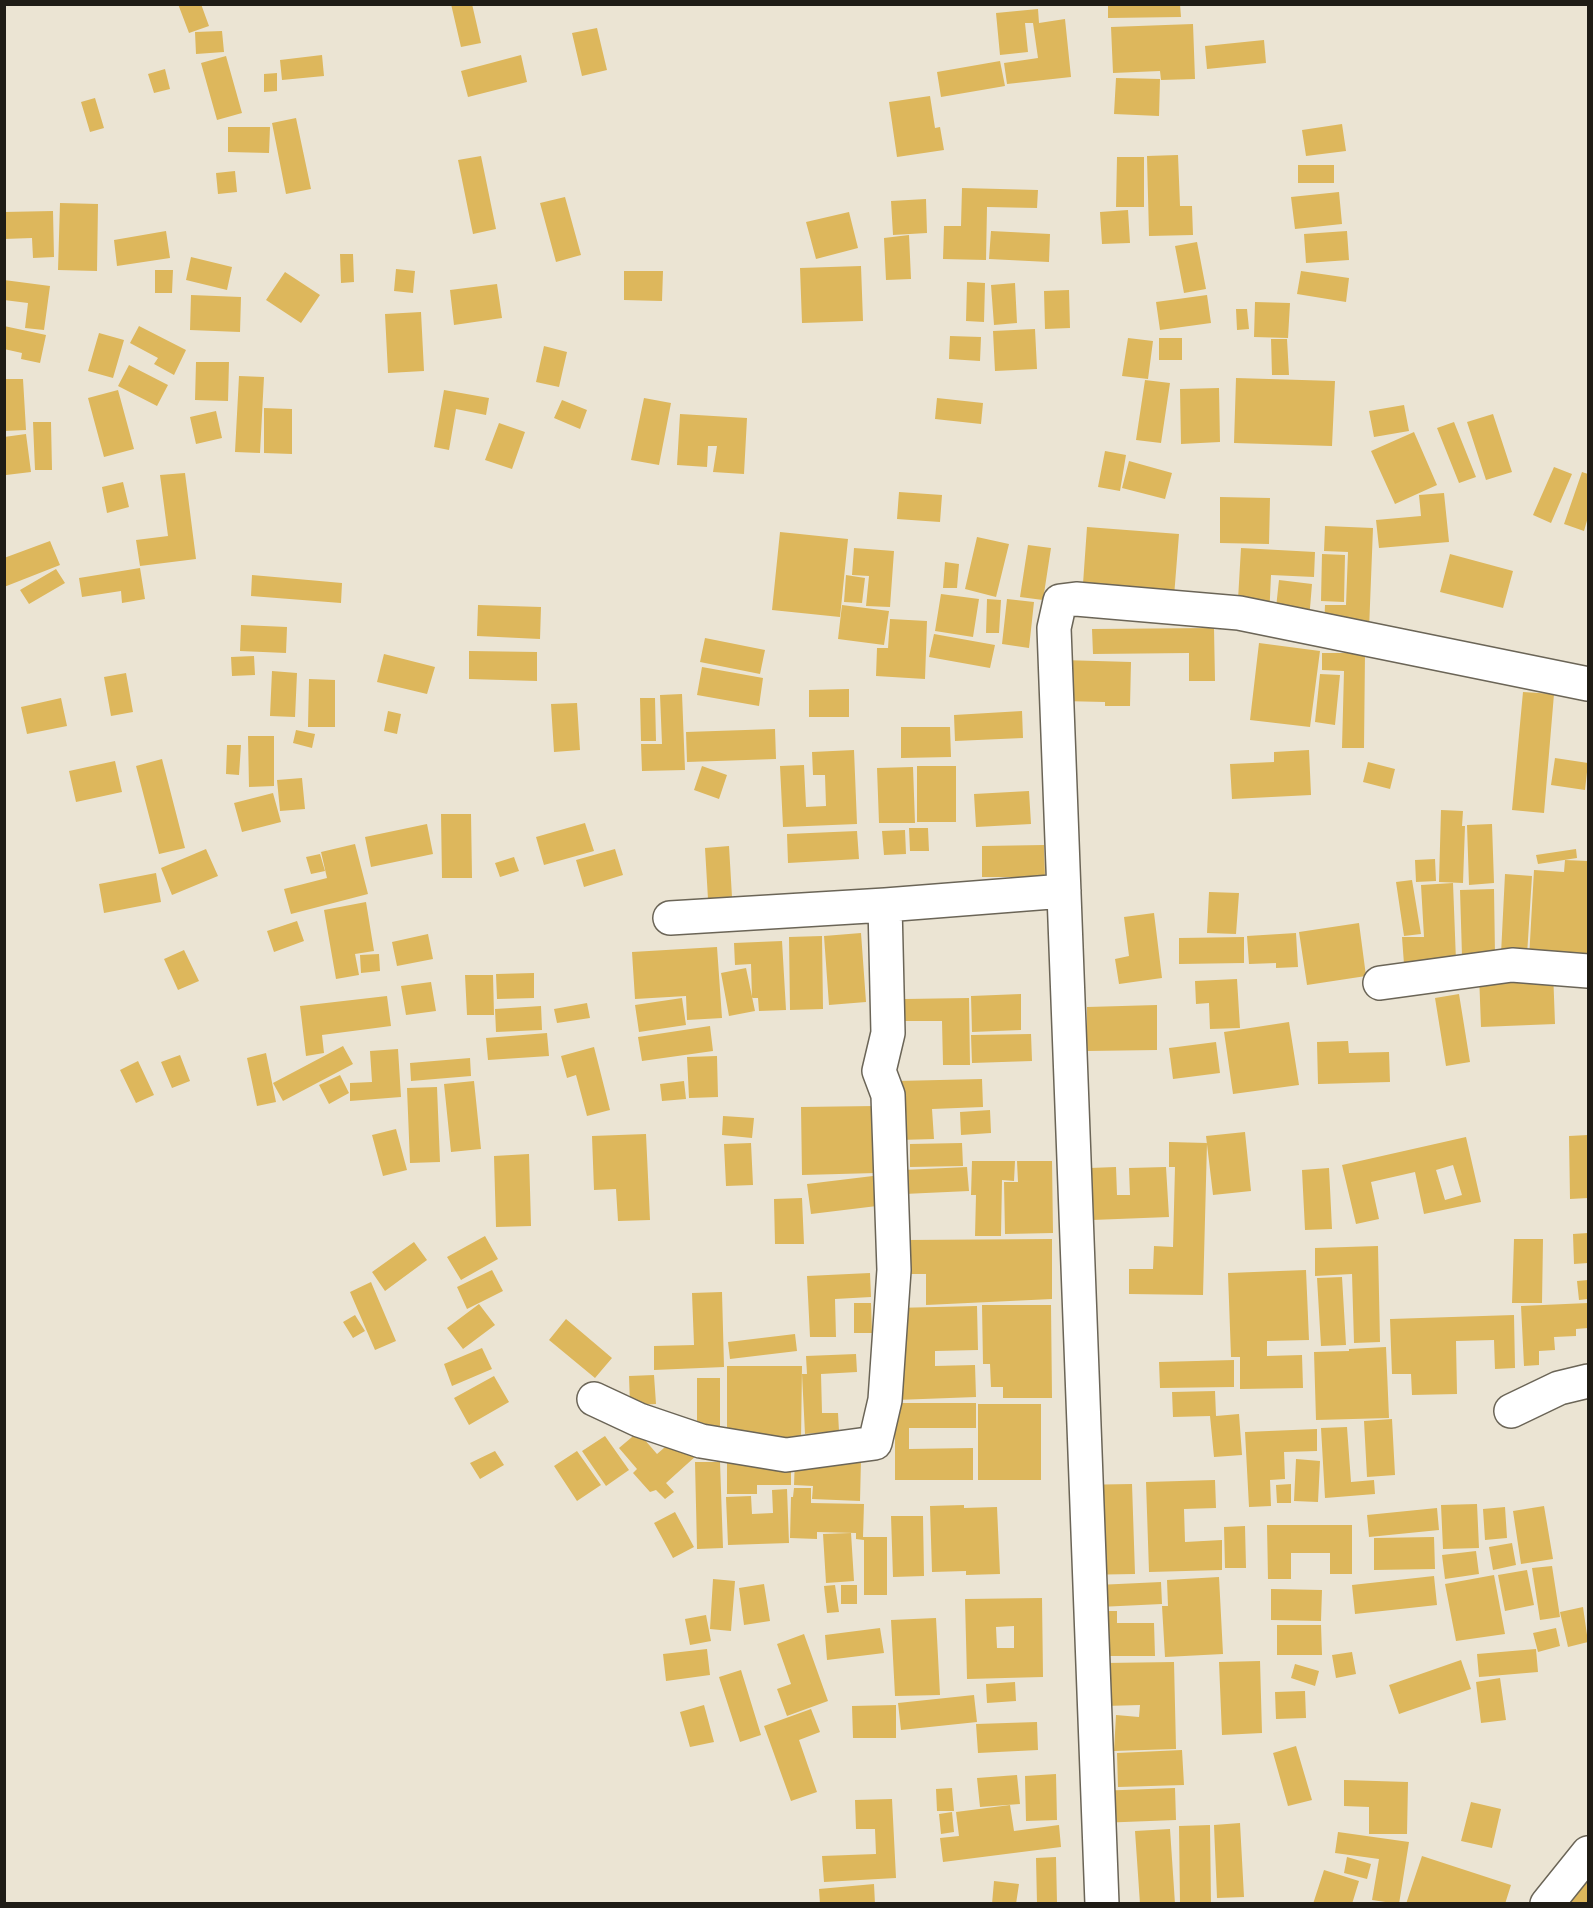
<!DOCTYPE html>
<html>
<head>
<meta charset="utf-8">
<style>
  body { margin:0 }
  #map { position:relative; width:1593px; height:1908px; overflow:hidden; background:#ebe4d3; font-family:Jost,sans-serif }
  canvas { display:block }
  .frame { position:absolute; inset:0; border:6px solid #1f1c16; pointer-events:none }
</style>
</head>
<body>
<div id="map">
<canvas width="1593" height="1908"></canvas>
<div class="frame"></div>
</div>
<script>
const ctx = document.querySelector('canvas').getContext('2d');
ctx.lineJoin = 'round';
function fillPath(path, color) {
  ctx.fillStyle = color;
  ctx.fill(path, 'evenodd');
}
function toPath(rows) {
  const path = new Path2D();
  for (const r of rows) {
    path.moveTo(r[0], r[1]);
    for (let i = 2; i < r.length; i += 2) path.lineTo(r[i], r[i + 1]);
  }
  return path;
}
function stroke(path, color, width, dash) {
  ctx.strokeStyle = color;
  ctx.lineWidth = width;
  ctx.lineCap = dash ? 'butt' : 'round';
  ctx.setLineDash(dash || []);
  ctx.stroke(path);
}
fillPath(toPath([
  [178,4,201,4,209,26,189,33],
  [451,4,472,4,481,43,461,47],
  [1108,4,1180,4,1181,17,1108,18],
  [1038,9,1039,23,1065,19,1071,77,1007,84,1004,63,1038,58,1033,23,1025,23,1028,52,1000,55,996,13],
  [1193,24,1195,79,1161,80,1160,71,1113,73,1111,27],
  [597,28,607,70,582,76,572,33],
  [222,31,224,52,196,54,195,32],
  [1264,40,1266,63,1207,69,1205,46],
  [322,55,324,76,282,80,280,60],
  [521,55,527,82,468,97,461,71],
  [226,56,242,113,217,120,201,63],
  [1000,61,1005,86,941,97,937,72],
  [165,69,170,89,154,93,148,74],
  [277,73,277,91,264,92,264,74],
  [1116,78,1160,79,1159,116,1114,114],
  [930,96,935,128,940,127,944,150,897,157,889,102],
  [95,98,104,128,90,132,81,102],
  [296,118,311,189,286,194,272,123],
  [1342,124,1346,151,1306,156,1302,130],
  [228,127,270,127,269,153,228,152],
  [1178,155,1180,206,1192,206,1193,235,1149,236,1147,156],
  [481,156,496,229,473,234,458,160],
  [1117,157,1144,157,1144,207,1116,207],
  [1298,165,1334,165,1334,183,1298,183],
  [235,171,237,192,218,194,216,173],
  [962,188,1038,190,1037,208,987,207,986,260,943,259,944,226,961,226],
  [1339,192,1342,224,1295,229,1291,197],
  [565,197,581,255,556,262,540,203],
  [926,199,927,233,893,235,891,201],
  [60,203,98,204,97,271,58,270],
  [1128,210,1130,243,1102,244,1100,212],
  [53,211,54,257,33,258,32,238,4,239,4,212],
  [849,212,858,248,816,259,806,222],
  [166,231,170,258,117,266,114,240],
  [991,231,1050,234,1049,262,989,259],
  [1347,231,1349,260,1306,263,1304,234],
  [909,235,911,279,886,280,884,238],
  [1197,242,1206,289,1184,293,1175,246],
  [340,254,353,254,354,282,341,283],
  [191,257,232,267,227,290,186,280],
  [861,266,863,321,802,323,800,268],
  [396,269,415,271,413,293,394,291],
  [155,270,173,270,172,293,155,293],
  [624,271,663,271,662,301,624,300],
  [1301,271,1349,278,1346,302,1297,294],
  [285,272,320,295,301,323,266,300],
  [4,280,50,286,44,330,25,328,28,303,4,300],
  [967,282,985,283,984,322,966,321],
  [1015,283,1017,323,994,325,991,285],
  [497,284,502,318,454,325,450,290],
  [1069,290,1070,328,1045,329,1044,291],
  [191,295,241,297,240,332,190,330],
  [1207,295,1211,323,1160,330,1156,302],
  [1255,302,1290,303,1288,338,1254,337],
  [1236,309,1247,309,1249,329,1237,330],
  [421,312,424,371,388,373,385,314],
  [4,326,46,335,40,363,21,359,22,353,4,349],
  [139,326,186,350,174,375,154,364,158,358,130,343],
  [1035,329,1037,369,995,371,993,331],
  [99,333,124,340,113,378,88,371],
  [950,336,981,337,980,361,949,359],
  [1128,338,1153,341,1148,379,1122,376],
  [1159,338,1182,338,1182,360,1159,360],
  [1271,339,1287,339,1289,375,1272,375],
  [544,346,567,352,559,387,536,382],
  [196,362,229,362,228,401,195,400],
  [129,365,168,385,157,406,118,386],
  [239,376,264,377,260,453,235,452],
  [1236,378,1335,381,1332,446,1234,443],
  [4,379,23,379,26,430,4,431],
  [1145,380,1170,383,1161,443,1136,440],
  [1219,388,1220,442,1181,444,1180,389],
  [118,390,134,449,104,457,88,398],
  [444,390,489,398,486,415,456,409,449,450,434,447],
  [644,398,671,403,659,465,631,460],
  [937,398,983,403,981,424,935,419],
  [562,400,587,410,580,429,554,418],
  [1404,405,1409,431,1374,437,1369,411],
  [264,408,292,409,292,454,264,453],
  [216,411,222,438,196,444,190,417],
  [680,414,747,418,744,474,713,472,717,446,708,446,707,467,677,465],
  [1493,414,1512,472,1486,480,1467,422],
  [33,422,51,422,52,470,35,470],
  [1454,422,1476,477,1459,483,1437,428],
  [499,423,525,432,512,469,485,460],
  [1414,432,1437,485,1395,504,1371,451],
  [26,434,31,472,6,475,4,437],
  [1105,451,1126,455,1120,491,1098,487],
  [1129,461,1172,473,1165,499,1122,488],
  [1554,467,1572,474,1551,523,1533,515],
  [1582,472,1588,474,1588,517,1584,531,1564,524],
  [185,473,196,559,140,566,136,540,168,536,160,475],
  [123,482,129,507,107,513,102,487],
  [899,492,942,495,940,522,897,519],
  [1444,493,1449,542,1379,548,1376,520,1421,516,1419,495],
  [1220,497,1270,498,1269,544,1220,543],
  [1325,526,1373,528,1369,630,1324,628,1325,605,1346,605,1348,552,1324,551],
  [1087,527,1179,534,1173,609,1083,584],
  [780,532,848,539,840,617,772,610],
  [977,537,1009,544,996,597,965,589],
  [50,541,60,565,4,587,4,558],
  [1028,545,1051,548,1043,600,1020,597],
  [854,548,894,551,890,607,866,606,869,576,852,575],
  [1241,548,1315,552,1314,577,1271,575,1269,619,1237,617],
  [1322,554,1345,555,1344,602,1321,601],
  [1450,554,1513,571,1503,608,1440,592],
  [945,562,959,564,957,588,943,588],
  [140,568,145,599,122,603,121,591,82,597,79,578],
  [56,569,65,583,29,604,20,590],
  [252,575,342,583,341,603,251,596],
  [846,575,865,578,862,603,844,602],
  [1279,580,1312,584,1309,620,1275,617],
  [941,594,979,599,973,637,935,631],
  [987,599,1001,600,999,633,986,633],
  [1007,599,1034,602,1029,648,1002,644],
  [478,605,541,607,540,639,477,636],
  [842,605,889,611,884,645,838,639],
  [890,619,927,621,925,679,876,676,877,648,888,648],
  [241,625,287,627,286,653,240,651],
  [1214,628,1215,681,1189,681,1189,653,1093,654,1092,629],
  [934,634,995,645,990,668,929,657],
  [705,638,765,650,760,674,700,662],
  [1259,643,1320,651,1310,727,1250,720],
  [469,651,537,652,537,681,469,679],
  [1322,653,1365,653,1364,748,1342,748,1344,671,1322,670],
  [384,654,435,667,427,694,377,682],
  [254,656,255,675,232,676,231,657],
  [1062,660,1131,662,1130,706,1105,706,1105,702,1062,701],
  [702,667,763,678,759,706,697,695],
  [272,671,297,673,295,717,270,716],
  [126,673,133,712,111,716,104,677],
  [1320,674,1340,675,1335,725,1315,722],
  [309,679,335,680,335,727,308,727],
  [849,689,849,717,809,717,809,690],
  [1523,692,1554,694,1544,813,1512,810],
  [682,694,685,770,642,771,641,744,662,744,660,695],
  [61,698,67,726,27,734,21,707],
  [640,698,655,698,656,741,641,741],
  [577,703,580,750,554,752,551,704],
  [388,711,401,714,397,734,384,731],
  [1022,711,1023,738,955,741,954,715],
  [901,727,950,727,951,757,901,758],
  [775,729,776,759,687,762,686,732],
  [296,730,315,734,312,748,293,743],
  [248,736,274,736,274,786,249,787],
  [227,745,241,745,239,775,226,774],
  [854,750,857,824,783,827,780,766,804,765,806,807,826,806,825,775,813,775,812,752],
  [1309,750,1311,795,1232,799,1230,764,1274,762,1274,752],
  [1555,758,1588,763,1585,790,1551,785],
  [162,759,185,848,159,854,136,766],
  [115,761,122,792,76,802,69,771],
  [1368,762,1395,769,1390,789,1363,782],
  [702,766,727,775,719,799,694,790],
  [917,766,956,766,956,822,917,822],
  [913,767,915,823,879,823,877,768],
  [302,778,305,809,280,811,277,780],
  [1029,791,1031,824,976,827,974,794],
  [273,793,281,822,242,832,234,803],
  [1441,810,1463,811,1462,826,1465,826,1463,883,1439,882],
  [441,814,471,814,472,878,442,878],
  [585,823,594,851,544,865,536,837],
  [427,824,433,854,371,867,365,837],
  [1492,824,1494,883,1469,885,1467,825],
  [909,828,928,828,929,851,910,851],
  [905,830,906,854,884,855,882,831],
  [857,831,859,859,788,863,787,834],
  [355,844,368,894,291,914,284,889,327,878,321,852],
  [1044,845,1045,877,982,877,982,846],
  [729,846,733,914,709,916,705,848],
  [206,849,218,876,172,895,161,868],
  [615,849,623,875,584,887,576,860],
  [1576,849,1577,858,1538,864,1536,855],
  [320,854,325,871,311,874,306,857],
  [514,857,519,871,500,877,495,863],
  [1435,859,1436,881,1416,882,1415,860],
  [1565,860,1588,861,1588,962,1529,959,1534,870,1564,872],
  [156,873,161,902,104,913,99,884],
  [1505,874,1532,876,1527,955,1501,954],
  [1412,880,1421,934,1404,936,1396,882],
  [1453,883,1456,961,1404,964,1402,937,1424,937,1421,885],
  [1494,889,1495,955,1462,956,1460,890],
  [1209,892,1239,893,1236,934,1207,933],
  [366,902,374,951,355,954,359,975,336,979,324,910],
  [1154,913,1162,978,1119,984,1115,959,1129,956,1124,917],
  [297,921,304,941,274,952,267,931],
  [1359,923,1366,976,1307,985,1299,932],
  [861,933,866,1002,829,1005,824,936],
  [1296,933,1298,967,1276,968,1276,963,1249,964,1247,936],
  [428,934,433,959,397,966,392,942],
  [822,936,823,1009,790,1010,789,937],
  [1244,937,1244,963,1179,964,1179,938],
  [782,941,786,1010,759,1011,758,998,752,998,751,964,735,965,734,943],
  [717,947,722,1018,687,1020,686,996,635,999,632,952],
  [184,950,199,981,178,990,164,959],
  [379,954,380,971,361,973,360,955],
  [746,968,755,1011,729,1016,721,973],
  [1553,970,1555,1024,1481,1027,1479,974],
  [534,973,534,998,497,999,496,974],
  [465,975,493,975,494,1015,467,1015],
  [1237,979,1240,1028,1210,1029,1209,1003,1196,1004,1195,981],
  [431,982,436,1011,406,1015,401,986],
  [1021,994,1021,1030,972,1032,971,996],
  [1459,994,1470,1062,1446,1066,1435,998],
  [387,996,391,1026,322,1035,324,1053,306,1056,300,1006],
  [682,998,686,1025,639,1032,635,1005],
  [969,998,970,1065,943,1065,942,1021,905,1021,905,999],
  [587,1003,590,1018,557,1023,554,1009],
  [1157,1005,1157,1050,1087,1051,1087,1007],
  [541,1006,542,1030,496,1032,495,1009],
  [1289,1022,1299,1085,1233,1094,1224,1032],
  [710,1026,713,1051,642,1061,638,1037],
  [547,1033,549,1056,488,1060,486,1038],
  [1031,1034,1032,1061,972,1063,971,1035],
  [1348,1041,1349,1053,1389,1052,1390,1082,1318,1084,1317,1042],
  [1216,1042,1220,1073,1173,1079,1169,1048],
  [343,1046,353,1064,283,1101,273,1083],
  [594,1047,610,1110,587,1116,576,1075,567,1078,561,1056],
  [398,1049,401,1097,350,1101,350,1083,372,1082,370,1051],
  [266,1053,276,1102,257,1106,247,1058],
  [180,1055,190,1081,172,1088,161,1062],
  [717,1056,718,1097,689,1098,687,1057],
  [470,1058,471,1076,411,1081,410,1063],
  [138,1061,154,1095,136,1103,120,1070],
  [340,1075,349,1093,329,1104,319,1085],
  [982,1079,983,1107,932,1109,934,1139,899,1140,897,1081],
  [474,1081,481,1149,451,1152,444,1084],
  [684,1081,686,1099,662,1101,660,1084],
  [437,1087,440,1162,410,1163,407,1088],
  [875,1106,876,1173,802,1175,801,1107],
  [990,1110,991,1133,961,1135,960,1112],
  [723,1116,754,1118,752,1138,722,1135],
  [396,1129,407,1170,383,1176,372,1135],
  [1245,1132,1251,1191,1213,1195,1206,1136],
  [646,1134,650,1220,618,1221,616,1189,594,1190,592,1136],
  [1588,1135,1588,1198,1570,1199,1569,1136],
  [1466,1137,1481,1202,1424,1214,1415,1172,1371,1182,1379,1219,1356,1224,1342,1165],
  [1453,1165,1462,1195,1445,1200,1436,1170],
  [1169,1142,1207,1143,1203,1295,1129,1294,1129,1269,1153,1269,1154,1246,1173,1247,1175,1167,1169,1167],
  [751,1143,753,1185,726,1186,724,1144],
  [962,1143,963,1166,910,1167,910,1144],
  [529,1154,531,1226,496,1227,494,1156],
  [972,1161,1015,1161,1014,1181,1002,1180,1001,1236,975,1236,976,1195,971,1195],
  [1017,1161,1052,1161,1053,1233,1005,1234,1004,1182,1018,1182],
  [967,1167,969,1191,904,1194,903,1170],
  [1116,1167,1117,1195,1130,1195,1129,1168,1166,1167,1169,1217,1092,1220,1090,1168],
  [1329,1168,1332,1229,1305,1230,1302,1170],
  [873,1176,877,1206,811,1214,807,1184],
  [802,1198,804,1244,775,1244,774,1199],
  [1588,1233,1588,1263,1574,1264,1573,1234],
  [485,1236,498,1259,461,1280,447,1257],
  [1052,1239,1052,1299,926,1305,926,1274,906,1274,905,1240],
  [1514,1239,1543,1239,1542,1303,1512,1303],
  [414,1242,427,1260,385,1291,372,1272],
  [1378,1246,1380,1342,1354,1343,1352,1274,1315,1276,1315,1248],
  [492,1270,503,1291,467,1309,457,1287],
  [1306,1270,1309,1340,1267,1341,1267,1356,1302,1355,1303,1388,1240,1389,1240,1357,1231,1357,1228,1273],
  [870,1273,871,1297,835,1299,836,1337,810,1337,807,1276],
  [1342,1277,1346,1345,1321,1346,1317,1278],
  [1588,1280,1588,1299,1579,1300,1577,1281],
  [371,1282,396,1341,375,1350,350,1292],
  [722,1292,724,1367,654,1370,654,1346,694,1345,692,1293],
  [854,1303,871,1303,872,1333,854,1333],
  [1588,1303,1588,1328,1576,1329,1576,1336,1554,1337,1555,1350,1539,1351,1539,1365,1524,1366,1521,1306],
  [479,1304,495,1325,463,1349,447,1328],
  [982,1305,1051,1305,1052,1398,1003,1398,1003,1387,991,1387,990,1364,983,1364],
  [977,1306,978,1350,935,1351,935,1366,975,1365,976,1397,896,1400,894,1308],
  [355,1315,365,1331,353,1338,343,1322],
  [1514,1315,1515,1368,1495,1369,1494,1340,1456,1341,1457,1394,1412,1395,1411,1374,1392,1374,1390,1319],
  [566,1319,612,1358,595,1378,549,1340],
  [795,1334,797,1351,730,1359,728,1342],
  [1386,1347,1389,1418,1316,1420,1314,1352,1349,1351,1349,1349],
  [482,1348,492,1369,452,1386,444,1364],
  [856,1354,857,1372,821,1374,822,1413,838,1413,839,1431,805,1434,802,1374,807,1374,806,1356],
  [1234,1360,1234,1387,1160,1388,1159,1362],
  [727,1366,802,1366,801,1441,727,1439],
  [654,1375,656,1404,630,1405,629,1376],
  [494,1376,509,1402,469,1425,454,1398],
  [697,1378,720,1378,720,1434,697,1433],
  [1215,1391,1216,1416,1239,1414,1242,1455,1214,1457,1210,1416,1173,1417,1172,1392],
  [895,1403,976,1403,976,1428,909,1428,909,1449,973,1448,973,1480,895,1480],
  [978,1404,1041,1404,1041,1480,978,1480],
  [1392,1419,1395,1475,1367,1477,1364,1421],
  [1347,1427,1351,1482,1374,1480,1375,1494,1325,1498,1321,1428],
  [1317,1429,1317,1451,1284,1452,1285,1479,1270,1480,1271,1506,1249,1507,1245,1432],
  [638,1432,657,1454,679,1435,697,1455,666,1483,674,1492,665,1499,656,1490,650,1492,633,1473,637,1469,619,1448],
  [605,1436,629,1470,606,1486,582,1451],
  [495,1451,504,1465,480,1479,470,1463],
  [577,1451,601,1485,577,1501,554,1466],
  [795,1457,861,1459,860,1501,812,1499,813,1486,794,1485],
  [1296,1459,1320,1461,1318,1502,1294,1501],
  [695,1462,720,1462,723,1548,697,1549],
  [791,1462,791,1485,757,1485,757,1494,727,1494,727,1463],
  [1215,1480,1216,1508,1184,1509,1185,1542,1222,1540,1222,1570,1149,1572,1146,1482],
  [1132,1484,1135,1574,1076,1575,1074,1485],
  [1291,1484,1291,1503,1277,1503,1276,1485],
  [794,1488,811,1488,811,1503,864,1504,863,1537,887,1537,887,1595,864,1595,864,1540,856,1539,856,1533,817,1532,817,1539,790,1538,791,1497,793,1497],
  [787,1489,789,1543,728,1545,726,1497,751,1496,752,1514,773,1513,772,1490],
  [1477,1504,1479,1548,1443,1549,1441,1505],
  [964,1505,964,1508,997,1507,1000,1574,966,1575,966,1571,932,1572,930,1506],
  [1544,1506,1553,1559,1521,1564,1513,1511],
  [1505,1507,1507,1538,1485,1540,1483,1509],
  [1437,1508,1439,1530,1369,1537,1367,1515],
  [675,1512,694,1547,673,1558,654,1523],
  [891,1516,923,1516,924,1576,893,1577],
  [1267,1525,1352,1525,1352,1574,1330,1574,1330,1553,1291,1553,1291,1579,1268,1579],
  [1245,1526,1246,1568,1225,1568,1224,1527],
  [851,1533,854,1581,826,1583,823,1534],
  [1434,1537,1435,1569,1374,1570,1374,1538],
  [1512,1543,1516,1565,1493,1570,1489,1547],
  [1476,1551,1479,1574,1445,1579,1442,1555],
  [1552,1566,1560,1617,1540,1620,1532,1568],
  [1527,1570,1534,1605,1505,1611,1498,1575],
  [1494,1575,1505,1634,1456,1641,1445,1584],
  [1434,1576,1437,1605,1355,1614,1352,1585],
  [1219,1577,1223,1654,1165,1657,1162,1606,1168,1606,1167,1580],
  [713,1579,735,1581,731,1631,710,1629],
  [1161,1582,1162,1604,1099,1607,1097,1585],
  [764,1584,770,1621,744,1625,739,1588],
  [835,1585,839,1612,827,1613,824,1586],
  [841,1585,857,1585,857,1604,841,1604],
  [1271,1589,1322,1590,1321,1621,1271,1620],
  [1042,1598,1043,1677,967,1679,965,1599],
  [1014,1626,1014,1648,997,1648,996,1627],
  [1583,1607,1588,1642,1568,1647,1560,1612],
  [1080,1611,1117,1611,1117,1623,1154,1623,1155,1656,1081,1656],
  [706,1615,711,1641,690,1645,685,1619],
  [936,1618,940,1695,895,1696,891,1620],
  [1277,1625,1321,1625,1322,1655,1277,1655],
  [880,1628,884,1653,827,1660,825,1635],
  [1556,1628,1560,1646,1538,1652,1533,1633],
  [804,1634,828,1701,787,1716,777,1689,791,1684,777,1644],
  [707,1649,710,1675,666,1681,663,1654],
  [1536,1649,1538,1672,1479,1677,1477,1654],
  [1352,1652,1356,1674,1336,1678,1332,1655],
  [1461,1660,1471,1689,1399,1714,1389,1685],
  [1260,1661,1262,1733,1222,1735,1219,1662],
  [1174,1662,1176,1749,1114,1751,1116,1715,1139,1717,1140,1705,1105,1706,1105,1663],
  [1295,1664,1319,1671,1315,1686,1291,1678],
  [741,1670,761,1735,740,1742,719,1677],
  [1500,1678,1506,1720,1481,1723,1476,1682],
  [1015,1682,1016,1701,987,1703,986,1684],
  [1305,1691,1306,1718,1276,1719,1275,1692],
  [974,1695,977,1722,901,1730,898,1703],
  [704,1705,714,1742,690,1747,680,1712],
  [896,1705,896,1738,853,1738,852,1706],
  [811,1709,820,1732,799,1740,817,1792,791,1801,764,1726],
  [1037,1722,1038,1750,978,1753,976,1724],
  [1296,1746,1312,1800,1288,1806,1273,1753],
  [1182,1750,1184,1785,1118,1787,1117,1753],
  [1056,1774,1057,1820,1026,1821,1025,1776],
  [1017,1775,1020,1804,980,1807,977,1778],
  [1344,1780,1408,1782,1407,1834,1369,1834,1369,1807,1344,1806],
  [952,1788,954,1811,937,1811,936,1789],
  [1175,1788,1176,1820,1098,1823,1096,1791],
  [892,1799,896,1878,824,1882,822,1856,876,1854,875,1829,856,1829,855,1800],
  [1471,1802,1501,1809,1492,1848,1461,1841],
  [1010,1805,1014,1831,1059,1825,1061,1847,943,1862,940,1838,959,1836,956,1812],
  [952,1812,954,1832,941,1834,939,1814],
  [1240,1823,1244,1897,1217,1898,1214,1825],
  [1210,1825,1211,1904,1180,1904,1179,1826],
  [1170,1829,1175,1904,1140,1904,1135,1831],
  [1338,1832,1409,1842,1399,1904,1372,1900,1379,1859,1335,1853],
  [1422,1856,1511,1885,1505,1904,1406,1904],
  [1056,1857,1057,1903,1037,1904,1036,1858],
  [1347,1857,1371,1864,1367,1879,1344,1873],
  [1324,1870,1359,1881,1352,1904,1313,1904],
  [1588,1874,1588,1904,1558,1904],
  [994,1881,1019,1884,1016,1904,992,1904],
  [874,1884,875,1904,820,1904,819,1889]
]), '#ddb75c');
const street = toPath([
  [670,918,885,905,1064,891],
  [1380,983,1512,965,1588,971],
  [594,1399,639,1420,701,1441,786,1455,875,1443,885,1400,894,1270,888,1095,879,1071,888,1033,885,905],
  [1511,1411,1559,1388,1588,1381],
  [1102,1904,1054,628,1060,601,1076,599,1239,613,1588,684],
  [1547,1904,1588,1853]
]);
stroke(street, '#6b6557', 36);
stroke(street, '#fff', 33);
</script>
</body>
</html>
